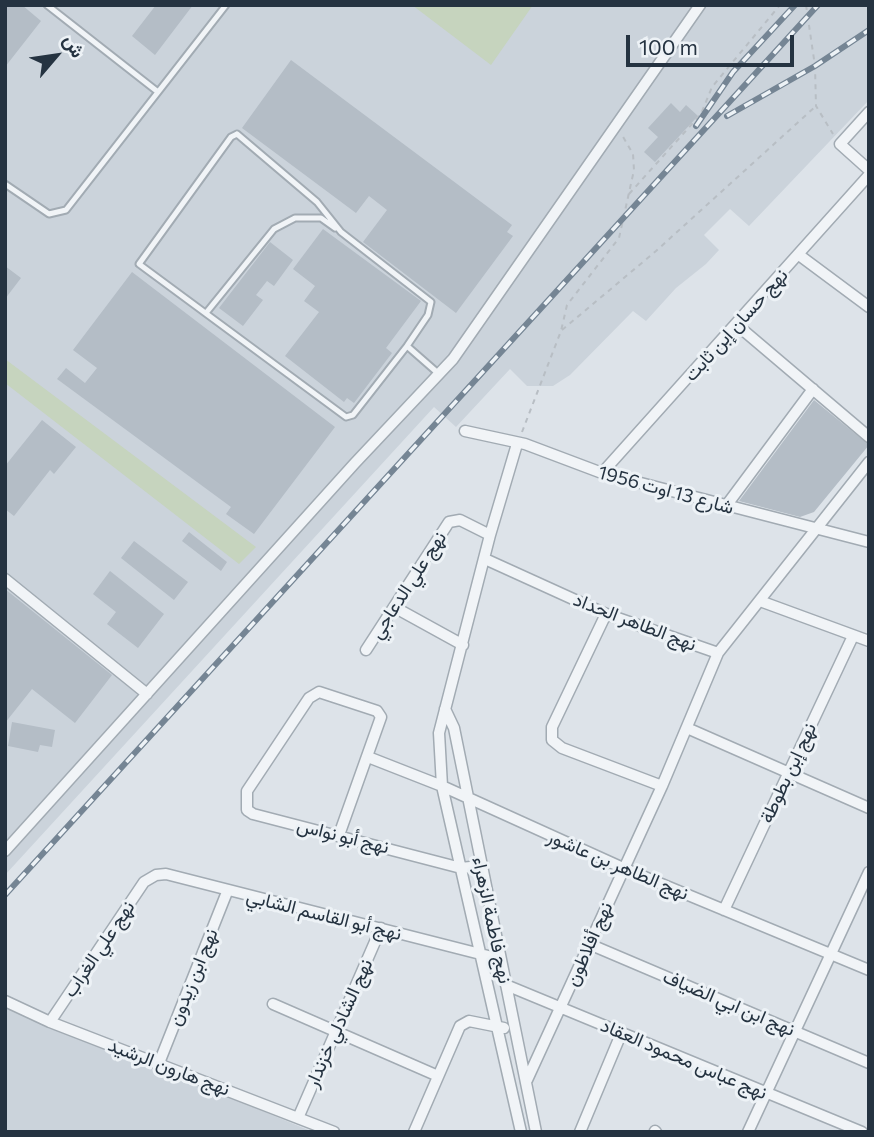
<!DOCTYPE html>
<html>
<head>
<meta charset="utf-8">
<style>
  body { margin:0 }
  #map { position:relative; width:874px; height:1137px; overflow:hidden; background:#dde3e9; font-family:Commissioner,Vazirmatn,sans-serif }
  canvas { display:block }
  .frame { position:absolute; inset:0; border:7px solid #253341; pointer-events:none }
  .north { position:absolute; left:21px; top:21px; width:70px; height:70px; -webkit-text-stroke:5px #edf2f6; paint-order:stroke; rotate:61deg; font-size:19px; font-weight:700; line-height:28px; text-align:center; color:#253341 }
  .north::after { content:''; display:block; margin:auto; width:24px; height:32px; background:#253341; clip-path:polygon(50% 0,100% 100%,50% 72%,0 100%) }
  .scale { position:absolute; left:626px; top:35px; width:168px; height:32px; box-sizing:border-box; border:4px solid #253341; border-top:0; padding-left:9px; font-size:21px; line-height:24px; white-space:nowrap; color:#253341; -webkit-text-stroke:5px #edf2f6; paint-order:stroke }
</style>
</head>
<body>
<div id="map">
<canvas width="874" height="1137"></canvas>
<div class="frame"></div>
<div class="north">ش</div>
<div class="scale">100 m</div>
</div>
<script>
const ctx = document.querySelector('canvas').getContext('2d');
ctx.lineJoin = 'round';
function fillPath(path, color) {
  ctx.fillStyle = color;
  ctx.fill(path, 'evenodd');
}
function toPath(rows) {
  const path = new Path2D();
  for (const r of rows) {
    path.moveTo(r[0], r[1]);
    for (let i = 2; i < r.length; i += 2) path.lineTo(r[i], r[i + 1]);
  }
  return path;
}
function stroke(path, color, width, dash) {
  ctx.strokeStyle = color;
  ctx.lineWidth = width;
  ctx.lineCap = dash ? 'butt' : 'round';
  ctx.setLineDash(dash || []);
  ctx.stroke(path);
}
function drawText(font, color, halo, rows, align = 'center') {
  ctx.font = font + ' Commissioner,Vazirmatn,sans-serif';
  ctx.lineWidth = 6;
  ctx.setLineDash([]);
  ctx.textBaseline = 'middle';
  ctx.strokeStyle = halo;
  ctx.fillStyle = color;
  for (const [text, x, y, turn = 0] of rows) {
    ctx.save();
    ctx.translate(x, y);
    ctx.rotate((+turn || 0) * Math.PI / 180);
    ctx.textAlign = isNaN(turn) ? turn : align;
    if (halo) ctx.strokeText(text, 0, 0);
    ctx.fillText(text, 0, 0);
    ctx.restore();
  }
}
fillPath(toPath([
  [5,5,869,5,869,100,749,226,730,209,704,235,719,250,706,264,676,288,646,321,633,311,570,375,553,386,527,386,510,369,456,427,434,407,5,875],
  [5,1004,313,1132,5,1132]
]), '#cbd3db');
fillPath(toPath([
  [412,5,533,5,491,65],
  [5,359,256,547,239,564,5,383]
]), '#c6d4be');
fillPath(toPath([
  [5,5,22,5,41,21,5,67],
  [156,5,193,5,155,55,132,36],
  [291,60,512,225,507,232,513,236,456,313,363,242,387,210,369,196,356,213,242,128],
  [671,103,680,112,686,105,698,116,655,162,644,152,658,137,648,128],
  [323,229,421,301,386,348,392,353,354,403,347,398,344,402,285,356,319,312,304,301,315,286,293,269],
  [270,242,293,260,274,286,267,281,256,295,263,300,243,326,219,308],
  [5,266,21,278,5,299],
  [132,272,335,427,254,534,226,514,231,507,57,379,66,368,85,383,97,368,73,350],
  [814,400,869,445,814,512,800,517,739,501],
  [42,420,76,447,54,474,50,470,14,516,5,509,5,466],
  [189,532,227,562,221,571,182,541],
  [134,541,188,582,174,600,121,558],
  [110,571,164,614,138,648,107,624,116,612,93,594],
  [5,589,112,675,75,723,32,689,5,723],
  [12,722,55,730,52,747,40,745,38,752,8,746]
]), '#b4bdc6');
const service = toPath([
  [47,5,158,92],
  [237,134,317,202,341,232,431,302,428,315,407,346,353,415,346,417,139,264,231,137,237,134],
  [5,184,49,214,66,210,226,5],
  [206,313,274,229,295,218,321,218,335,228],
  [407,346,439,374]
]);
const minor = toPath([
  [869,112,840,144,869,170],
  [799,255,869,307],
  [737,325,869,437],
  [465,431,525,444,602,473,869,542],
  [517,444,490,535,439,733,442,786,521,1132],
  [602,473,869,175],
  [726,506,813,389],
  [485,559,606,614,718,653,869,462],
  [5,579,147,694],
  [760,601,869,641],
  [394,607,463,645],
  [606,614,552,727,552,740,562,748,662,786],
  [366,650,449,522,460,520,490,535],
  [445,709,454,728,536,1132],
  [687,728,869,808],
  [368,757,442,786,623,868,869,970],
  [339,835,381,717,377,711,319,692,309,698,247,791,247,810,253,814,461,868,480,866],
  [5,851,355,463,453,359,700,5],
  [724,910,853,636],
  [589,944,869,1063],
  [506,985,862,1132],
  [5,1001,50,1022,334,1132],
  [273,1004,438,1076],
  [50,1022,144,882,156,875,166,874,500,959],
  [159,1063,227,892],
  [527,1080,662,786,718,653],
  [298,1118,381,928],
  [655,1131,656,1132],
  [414,1132,460,1026,469,1021,504,1028],
  [580,1132,621,1034],
  [748,1132,869,872]
]);
stroke(service, '#a2abb3', 9);
stroke(minor, '#a2abb3', 13);
stroke(toPath([
  [806,5,815,66,816,106,833,134],
  [629,194,701,114,712,87,780,5],
  [562,330,656,251,816,106],
  [522,432,561,331,567,305,619,238,634,170,633,154,622,135]
]), '#b8bec4', 2, [5, 5]);
stroke(service, '#f1f4f7', 5);
stroke(minor, '#f1f4f7', 10);
const rail = toPath([
  [727,116,815,66,869,30],
  [696,126,733,72,795,5],
  [5,895,818,5]
]);
stroke(rail, '#758594', 6);
stroke(rail, '#edf2f6', 3.5, [10]);
drawText('19px', '#253341', '#edf2f6', [
  ["نهج حسان إبن ثابت",736,325,-48],
  ["شارع 13 اوت 1956",666,490,15],
  ["نهج علي الدعاجي",408,585,-57],
  ["نهج الطاهر الحداد",635,622,21],
  ["نهج إبن بطوطة",788,773,-65],
  ["نهج أبو نواس",343,836,14],
  ["نهج الطاهر بن عاشور",618,865,23],
  ["نهج أبو القاسم الشابي",324,915,14],
  ["نهج فاطمة الزهراء",492,920,78],
  ["نهج أفلاطون",589,944,-66],
  ["نهج علي الغراب",99,949,-56],
  ["نهج ابن زيدون",193,977,-68],
  ["نهج ابن ابي الضياف",729,1003,23],
  ["نهج الشادلي خزندار",339,1023,-66],
  ["نهج عباس محمود العقاد",684,1059,23],
  ["نهج هارون الرشيد",169,1067,21]
]);
</script>
</body>
</html>
